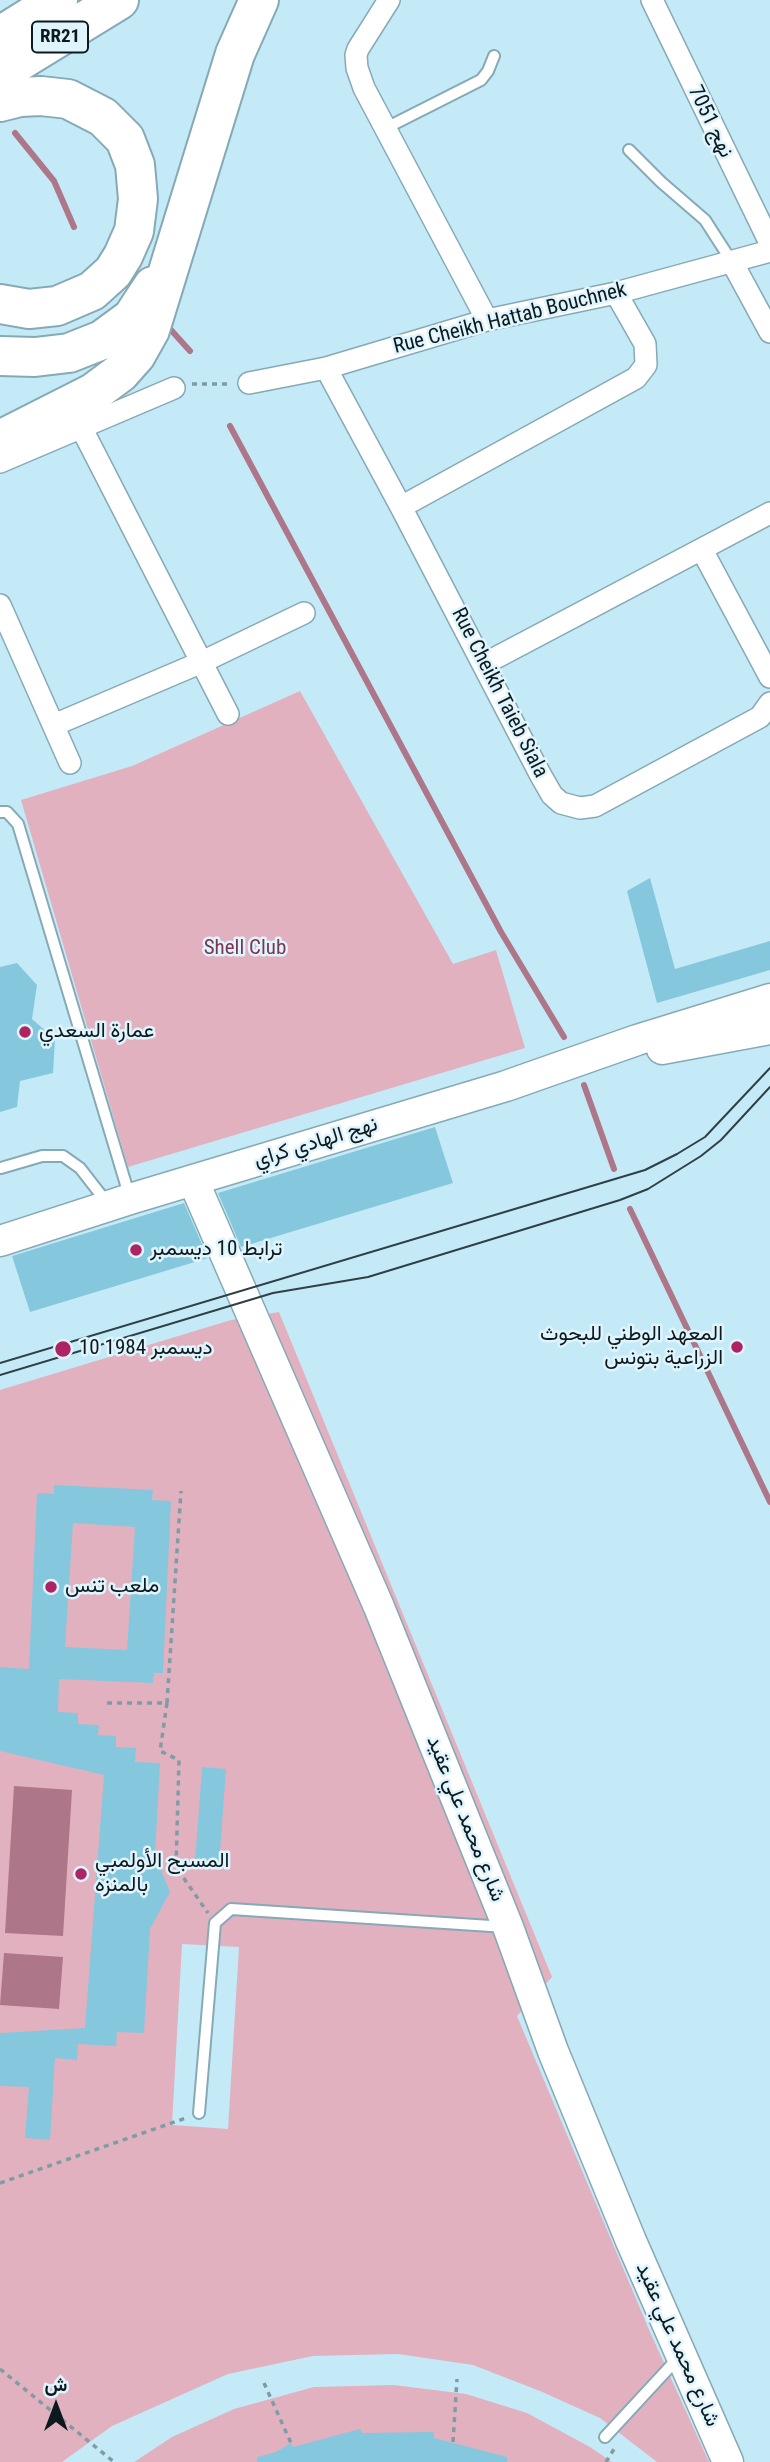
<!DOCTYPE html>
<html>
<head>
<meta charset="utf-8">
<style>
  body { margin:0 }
  #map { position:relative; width:770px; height:2462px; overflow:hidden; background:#c5eaf7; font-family:"Roboto Condensed",Vazirmatn,sans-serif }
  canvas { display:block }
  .north { position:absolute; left:21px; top:2371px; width:70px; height:70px; -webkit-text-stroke:5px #dff4fc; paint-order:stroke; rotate:0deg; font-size:19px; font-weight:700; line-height:28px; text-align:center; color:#0c1a1e }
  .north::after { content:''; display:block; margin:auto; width:24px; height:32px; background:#0c1a1e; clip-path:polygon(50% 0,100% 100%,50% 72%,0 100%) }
</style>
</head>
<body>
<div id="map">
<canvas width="770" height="2462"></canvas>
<div class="north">ش</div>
</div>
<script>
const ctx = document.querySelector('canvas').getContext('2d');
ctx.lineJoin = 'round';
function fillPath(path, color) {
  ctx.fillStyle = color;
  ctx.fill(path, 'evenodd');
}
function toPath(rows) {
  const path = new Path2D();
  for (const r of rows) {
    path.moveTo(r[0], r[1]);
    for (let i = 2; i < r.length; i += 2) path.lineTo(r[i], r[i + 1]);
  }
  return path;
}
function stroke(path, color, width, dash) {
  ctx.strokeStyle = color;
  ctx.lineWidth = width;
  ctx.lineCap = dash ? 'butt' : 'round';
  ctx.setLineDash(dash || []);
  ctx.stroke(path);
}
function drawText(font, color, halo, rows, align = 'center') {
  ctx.font = font + ' "Roboto Condensed",Vazirmatn,sans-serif';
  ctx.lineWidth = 5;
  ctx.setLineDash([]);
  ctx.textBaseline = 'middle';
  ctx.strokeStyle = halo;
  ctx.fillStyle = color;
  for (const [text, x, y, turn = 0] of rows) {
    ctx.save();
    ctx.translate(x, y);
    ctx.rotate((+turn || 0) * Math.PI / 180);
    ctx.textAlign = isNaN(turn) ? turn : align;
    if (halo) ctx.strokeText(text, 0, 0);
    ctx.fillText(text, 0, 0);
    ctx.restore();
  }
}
fillPath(toPath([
  [300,691,453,964,496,950,525,1048,128,1167,21,800,132,766],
  [279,1312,552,1977,517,2016,650,2332,709,2462,657,2462,600,2418,540,2391,473,2365,398,2354,313,2356,228,2374,112,2426,62,2462,0,2462,0,1390,231,1320],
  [182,1944,239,1947,228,2129,172,2125],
  [394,2385,466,2394,527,2413,590,2447,612,2462,134,2462,172,2437,234,2409,314,2387]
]), '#e2b1c0');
fillPath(toPath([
  [14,1786,72,1790,63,1936,5,1933],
  [4,1953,63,1957,59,2009,0,2005]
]), '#ae7689');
stroke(toPath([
  [15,133,54,181,74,227],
  [171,330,190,351],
  [230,426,501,932,564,1037],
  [584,1085,614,1169],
  [630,1209,770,1502]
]), '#ae7689', 6);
fillPath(toPath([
  [650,878,675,969,770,941,770,970,657,1003,627,891],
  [17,963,37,985,32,1019,55,1039,53,1073,20,1081,17,1107,0,1112,0,967],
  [435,1127,453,1183,241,1247,218,1193],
  [184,1203,208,1258,30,1312,12,1256],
  [54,1485,153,1490,152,1500,171,1501,163,1673,154,1673,153,1683,59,1679,58,1712,78,1713,78,1724,99,1725,98,1735,116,1736,116,1747,136,1748,135,1762,160,1763,155,1855,170,1892,150,1929,144,2033,117,2032,116,2046,78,2044,77,2060,55,2058,50,2140,25,2138,29,2087,0,2086,0,2033,85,2028,104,1775,0,1751,0,1667,29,1669,37,1493,54,1494],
  [73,1523,135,1527,127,1650,65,1647],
  [202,1767,226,1769,219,1865,195,1863],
  [360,2429,362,2433,434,2432,434,2438,507,2457,507,2462,257,2462,257,2457,276,2452,291,2443,293,2447]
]), '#85c7dd');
const lane = toPath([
  [386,128,481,80,488,71,494,56],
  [629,150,661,182,705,220,732,262],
  [0,812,7,812,18,824,130,1198],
  [1,1168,42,1156,63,1156,80,1168,108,1204],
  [199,2113,215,1923,231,1909,506,1927],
  [605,2437,679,2357]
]);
const street = toPath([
  [389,0,358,49,356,55,357,68,364,88,487,320],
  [652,0,770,243],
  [732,262,770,332],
  [326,368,401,507,540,774,552,795,561,803,580,808,595,806,760,717,770,703],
  [249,383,326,368,487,320,616,293,770,251],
  [82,429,228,714],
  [0,462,174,388],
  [401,507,636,378,646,365,645,344,616,293],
  [702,550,770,677],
  [0,605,70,763],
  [484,664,770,513],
  [54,725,202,662,304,613]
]);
const secondary = toPath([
  [662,1049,770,1029],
  [193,1180,379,1607,508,1927,553,2051,631,2241,728,2462],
  [0,1241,130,1199,506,1086,637,1040,770,999]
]);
const highway = toPath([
  [0,36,58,0],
  [0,73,119,0],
  [0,102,20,97,41,96,68,99,103,117,125,139,135,165,138,199,134,231,123,256,113,272,92,291,57,306,29,309,0,304],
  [0,356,35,357,69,353,102,340,132,318,153,286],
  [0,440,93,393,120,373,136,355,150,330,235,54,259,0]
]);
stroke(lane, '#86a9b6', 14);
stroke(street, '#86a9b6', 24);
stroke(secondary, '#86a9b6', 33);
stroke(highway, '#86a9b6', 42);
stroke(toPath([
  [192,384,230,384],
  [107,1703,167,1703,160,1751,179,1760,176,1867,208,1913],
  [167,1703,181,1491],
  [0,2183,186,2118],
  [0,2369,114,2462],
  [264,2383,291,2443],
  [453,2442,457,2379],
  [606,2462,614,2449]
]), '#7f9ca5', 3.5, [5, 5]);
stroke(lane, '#fff', 10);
stroke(street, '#fff', 21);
stroke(secondary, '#fff', 30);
stroke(highway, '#fff', 38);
stroke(toPath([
  [0,1363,645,1170,677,1154,705,1137,770,1068],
  [0,1375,273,1293,368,1277,620,1200,648,1189,701,1156,721,1140,770,1087]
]), '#2e4046', 2);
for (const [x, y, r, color] of [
  [25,1032,7,"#ad2364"],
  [136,1250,7,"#ad2364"],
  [737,1347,7,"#ad2364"],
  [63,1349,9,"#ad2364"],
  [51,1587,7,"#ad2364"],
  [81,1874,7,"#ad2364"]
]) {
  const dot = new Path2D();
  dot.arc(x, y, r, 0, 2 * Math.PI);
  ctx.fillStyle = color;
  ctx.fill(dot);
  stroke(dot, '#dff4fc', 2.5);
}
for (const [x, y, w] of [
  [60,37,56]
]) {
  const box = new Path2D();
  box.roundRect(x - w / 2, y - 15.5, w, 31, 5);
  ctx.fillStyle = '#dff4fc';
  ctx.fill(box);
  stroke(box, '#0c1a1e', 2);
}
drawText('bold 19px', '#0c1a1e', null, [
  ["RR21",60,37]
]);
drawText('21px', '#0c1a1e', '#dff4fc', [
  ["نهج 7051",710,122,64],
  ["Rue Cheikh Hattab Bouchnek",510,319,-14],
  ["Rue Cheikh Taieb Siala",499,693,63],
  ["نهج الهادي كراي",316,1143,-17],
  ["شارع محمد علي عقيد",465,1819,68],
  ["شارع محمد علي عقيد",677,2345,66]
]);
drawText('21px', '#7d3551', '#dff4fc', [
  ["Shell Club",245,949]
]);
drawText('21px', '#0c1a1e', '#dff4fc', [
  ["عمارة السعدي",39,1032],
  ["ترابط 10 ديسمبر",150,1250],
  ["المعهد الوطني للبحوث",723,1335,"right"],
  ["الزراعية بتونس",723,1359,"right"],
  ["10 ديسمبر 1984",79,1349],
  ["ملعب تنس",65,1587],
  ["المسبح الأولمبي",95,1862],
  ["بالمنزه",95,1886]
], 'left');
</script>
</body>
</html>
